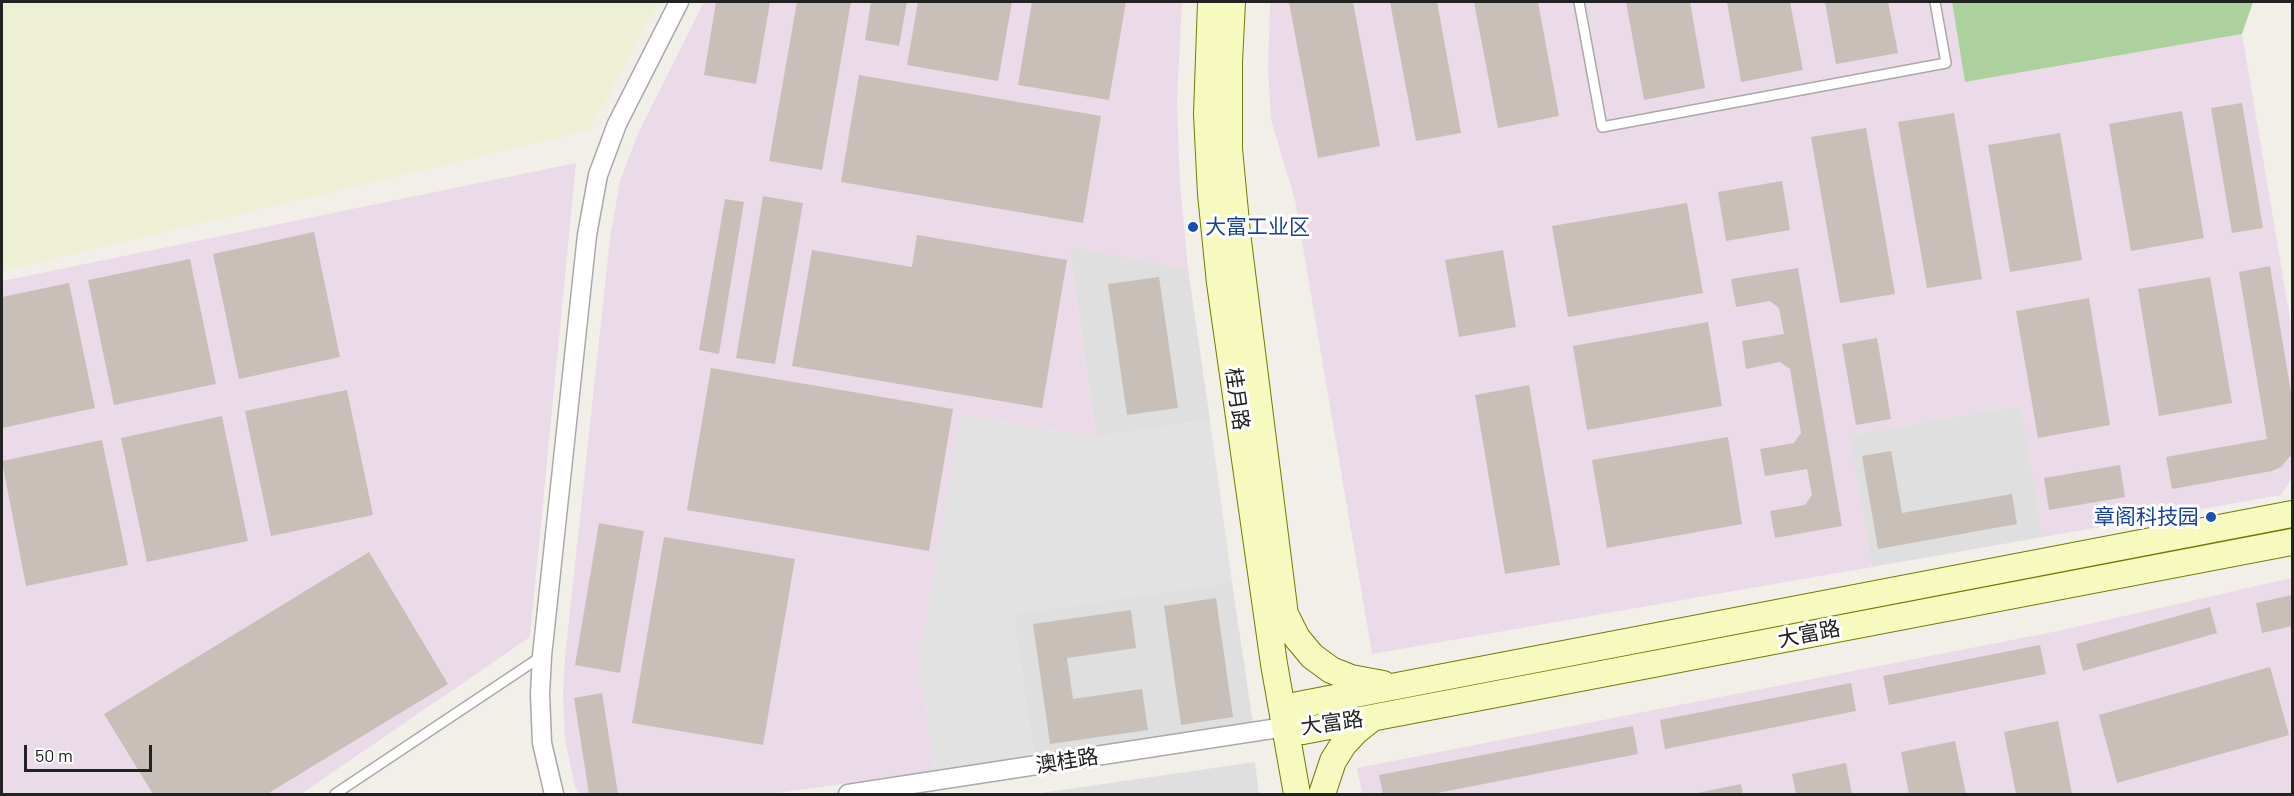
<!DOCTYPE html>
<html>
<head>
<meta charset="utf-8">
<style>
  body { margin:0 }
  #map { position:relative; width:2294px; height:796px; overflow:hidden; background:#f2efe9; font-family:Barlow,sans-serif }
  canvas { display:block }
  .frame { position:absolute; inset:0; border:3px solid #222; pointer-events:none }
  .scale { position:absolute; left:24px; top:745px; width:128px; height:27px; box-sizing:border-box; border:3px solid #222; border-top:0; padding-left:8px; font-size:18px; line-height:21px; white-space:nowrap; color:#222; -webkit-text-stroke:4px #fff; paint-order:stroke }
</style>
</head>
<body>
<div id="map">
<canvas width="2294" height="796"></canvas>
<div class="frame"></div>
<div class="scale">50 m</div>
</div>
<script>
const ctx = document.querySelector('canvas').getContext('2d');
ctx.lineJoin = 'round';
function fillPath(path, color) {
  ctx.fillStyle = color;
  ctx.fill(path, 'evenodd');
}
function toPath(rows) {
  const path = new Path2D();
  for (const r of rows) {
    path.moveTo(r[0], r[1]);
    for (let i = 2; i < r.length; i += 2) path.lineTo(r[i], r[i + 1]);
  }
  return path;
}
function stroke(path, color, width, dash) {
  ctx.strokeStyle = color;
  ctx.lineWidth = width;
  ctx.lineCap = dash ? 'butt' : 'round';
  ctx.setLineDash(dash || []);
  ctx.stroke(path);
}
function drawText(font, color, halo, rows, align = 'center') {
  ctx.font = font + ' Barlow,"Noto Sans SC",sans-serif';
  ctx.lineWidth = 6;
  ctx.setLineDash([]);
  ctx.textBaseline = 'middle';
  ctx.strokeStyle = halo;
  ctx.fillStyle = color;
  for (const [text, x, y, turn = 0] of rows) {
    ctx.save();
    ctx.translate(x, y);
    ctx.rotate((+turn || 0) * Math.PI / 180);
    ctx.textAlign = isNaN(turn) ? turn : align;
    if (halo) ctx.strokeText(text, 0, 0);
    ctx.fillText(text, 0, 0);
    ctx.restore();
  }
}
fillPath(toPath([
  [1069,246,1188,269,1210,420,1096,437],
  [2021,405,2043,537,1872,567,1849,435],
  [1232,582,1253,724,1034,756,1013,614],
  [1255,762,1259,794,1034,794]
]), '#e0dfdf');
fillPath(toPath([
  [704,2,1182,2,1177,100,1180,185,1188,269,1069,247,1096,437,961,415,919,661,935,771,771,794,579,794,575,787,565,740,563,694,565,657,610,238,620,181,638,133],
  [1270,2,1952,2,1965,82,2242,34,2292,330,2292,478,2281,495,2043,537,2020,405,1850,435,1872,567,1372,654,1295,200,1271,120,1268,70],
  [576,163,530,637,301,794,2,794,2,281],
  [2292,578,2292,794,1362,794,1357,768,2058,631]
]), '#ebdbe8');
fillPath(toPath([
  [2,2,659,2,589,130,2,271]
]), '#eef0d5');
fillPath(toPath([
  [1952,2,2253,2,2242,34,1965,82]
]), '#add19e');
fillPath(toPath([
  [960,415,1096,437,1210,420,1232,582,1014,614,1034,756,935,771,919,661]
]), '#e2e2e2');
fillPath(toPath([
  [716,2,770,2,756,84,704,75],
  [797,2,851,2,822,170,769,161],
  [871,2,907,2,899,46,865,40],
  [918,2,1012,2,998,81,907,65],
  [1032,2,1126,2,1109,100,1018,85],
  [1289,2,1353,2,1380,146,1318,158],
  [1390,2,1437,2,1461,133,1416,141],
  [1474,2,1538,2,1559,116,1498,128],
  [1626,2,1690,2,1705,88,1644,100],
  [1727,2,1790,2,1803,70,1741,82],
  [1825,2,1888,2,1898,53,1836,64],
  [859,75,1101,116,1083,223,841,182],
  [2242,103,2263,228,2232,233,2211,108],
  [2182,111,2204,238,2131,251,2109,124],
  [1954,113,1982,279,1927,288,1898,122],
  [1866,128,1895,294,1840,303,1811,137],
  [2060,133,2082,260,2010,272,1988,145],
  [1782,181,1790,230,1726,241,1718,192],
  [763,196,803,203,775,364,736,358],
  [725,199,744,202,719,354,699,350],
  [1687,203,1703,293,1568,317,1552,226],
  [314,232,340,357,239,379,213,254],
  [917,235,1067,260,1042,408,792,366,812,250,912,267],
  [1503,250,1516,327,1459,337,1445,260],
  [190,259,216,384,114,405,88,280],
  [2270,266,2292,399,2292,454,2281,467,2272,471,2172,489,2166,457,2267,439,2239,272],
  [1798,268,1842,526,1775,538,1770,511,1805,505,1812,495,1807,469,1765,476,1760,449,1794,443,1801,433,1790,369,1780,362,1746,369,1742,341,1784,334,1779,308,1770,301,1736,307,1731,279],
  [1159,277,1178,408,1127,415,1108,284],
  [2210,277,2232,403,2159,416,2138,289],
  [69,283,95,408,2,428,2,297],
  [2089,298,2110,425,2038,438,2016,311],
  [1708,322,1722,406,1587,430,1573,346],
  [1877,338,1891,419,1856,425,1842,344],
  [711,368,953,409,929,551,687,510],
  [1529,385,1560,565,1505,574,1475,395],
  [347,390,373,515,271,536,245,411],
  [222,416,248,541,147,562,121,438],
  [1728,437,1742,524,1607,548,1592,460],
  [102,440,128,565,26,586,2,461],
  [1891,451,1902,513,2012,494,2017,524,1878,549,1862,456],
  [2120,465,2125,497,2049,510,2044,478],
  [599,523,644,531,620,673,575,665],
  [664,537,795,559,763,745,632,723],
  [369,552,448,684,267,794,153,794,104,714],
  [2292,595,2292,626,2262,633,2256,603],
  [1216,598,1233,717,1181,725,1164,606],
  [2210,607,2217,633,2083,671,2076,644],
  [1131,610,1136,648,1067,658,1073,699,1142,689,1148,730,1050,744,1033,624],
  [2040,645,2046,674,1889,705,1883,676],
  [2270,667,2289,735,2117,783,2099,715],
  [1851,683,1856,711,1665,749,1660,720],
  [602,693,618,794,589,794,574,698],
  [2058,721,2072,794,2016,794,2004,732],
  [1633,726,1638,754,1432,794,1383,794,1379,775],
  [1955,741,1966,794,1909,794,1901,752],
  [1846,763,1852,794,1796,794,1792,774],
  [1741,784,1743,794,1697,794,1697,793]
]), '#c7bfb8');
const lane = toPath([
  [1579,2,1602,127,1946,63,1935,2],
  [335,794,542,656]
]);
const street = toPath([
  [554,794,542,743,540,694,542,656,587,235,598,175,617,124,679,2],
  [848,794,1285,727]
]);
const secondary = toPath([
  [1211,2,1207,114,1211,194,1220,283,1274,664,1297,794],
  [1232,2,1229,62,1229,149,1237,233,1287,631],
  [2292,514,1298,705,1285,727,1303,731,2292,542],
  [1285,614,1297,638,1312,656,1331,670,1351,678,1383,684],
  [1322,794,1333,761,1343,745,1356,731,1371,719]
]);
stroke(lane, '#a9a9a9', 12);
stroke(street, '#a9a9a9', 21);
stroke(secondary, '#707d05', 28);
stroke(lane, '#fff', 9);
stroke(street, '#fff', 18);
stroke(secondary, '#f7fabf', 26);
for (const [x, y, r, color] of [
  [1193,227,6,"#1a4fb4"],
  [2211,517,6,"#1a4fb4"]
]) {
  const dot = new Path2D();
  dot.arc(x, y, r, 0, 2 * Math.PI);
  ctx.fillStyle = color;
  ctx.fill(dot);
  stroke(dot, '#fff', 2);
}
drawText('21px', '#164399', '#fff', [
  ["大富工业区",1205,227],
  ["章阁科技园",2199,517,"right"]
], 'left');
drawText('21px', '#222', '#fff', [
  ["桂月路",1237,399,82],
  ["大富路",1809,634,-11],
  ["大富路",1332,723,-8],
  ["澳桂路",1067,761,-9]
]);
</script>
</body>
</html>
